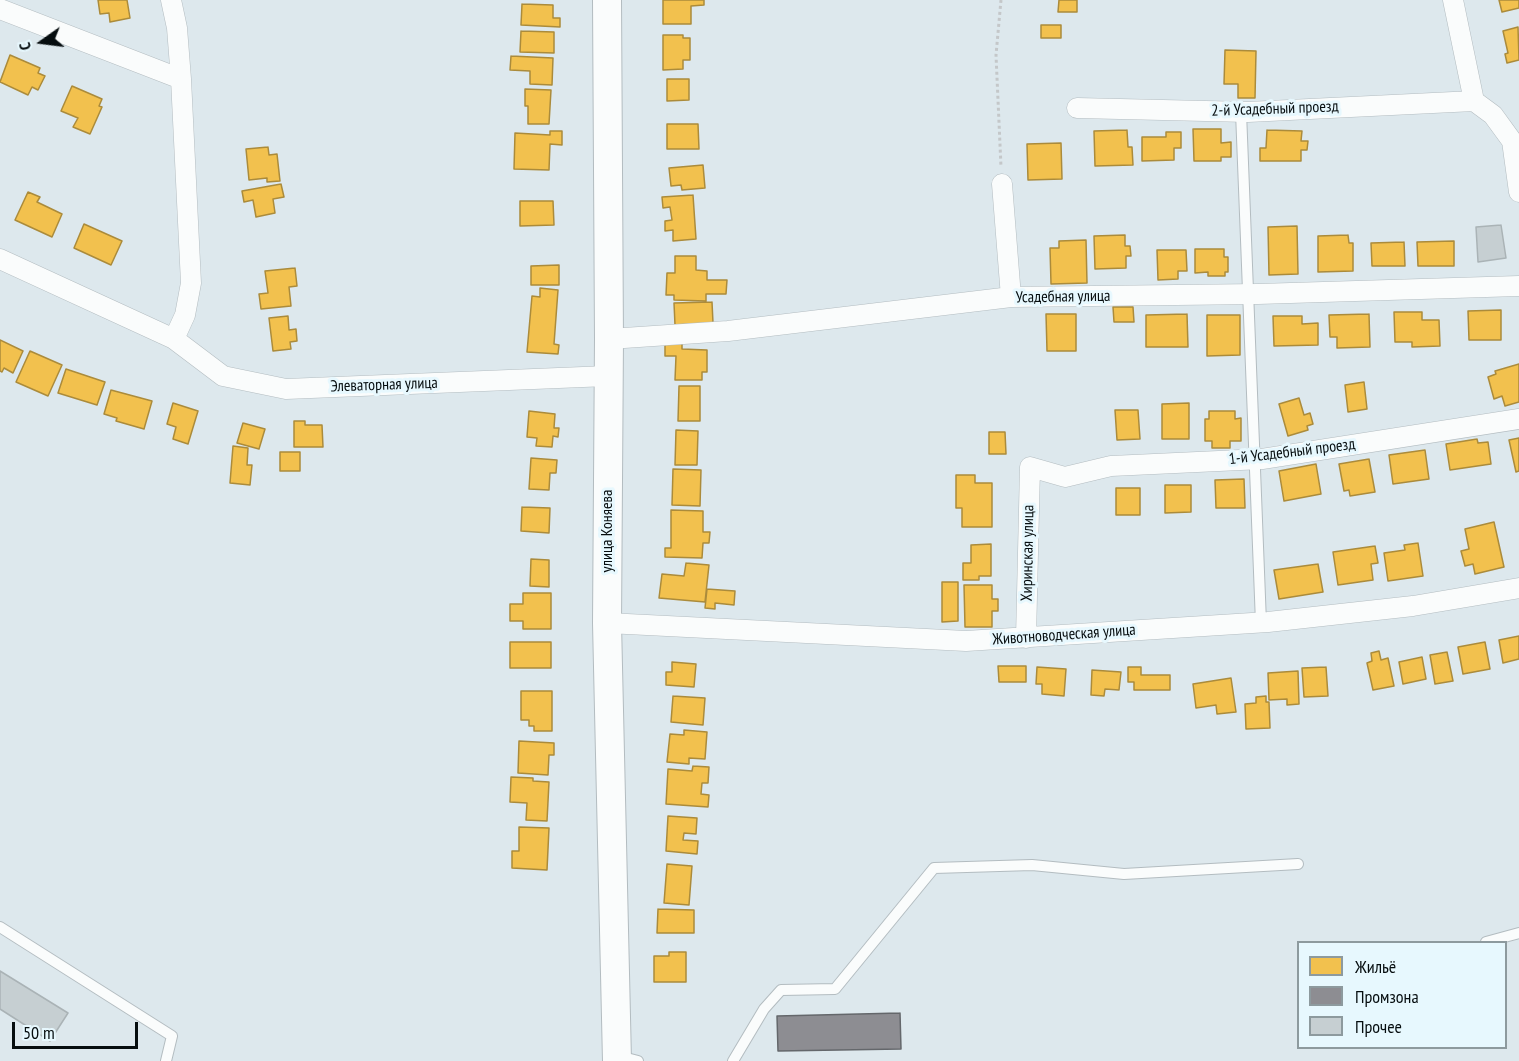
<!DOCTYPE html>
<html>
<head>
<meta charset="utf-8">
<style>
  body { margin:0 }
  #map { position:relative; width:1519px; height:1061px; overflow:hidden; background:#dde8ed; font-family:"PT Sans Narrow",sans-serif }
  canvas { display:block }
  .legend { position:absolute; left:1297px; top:941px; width:210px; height:108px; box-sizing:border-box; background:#e7f8fe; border:2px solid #8d9a9e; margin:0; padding:8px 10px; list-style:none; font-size:18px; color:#060d0f }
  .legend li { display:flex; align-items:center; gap:12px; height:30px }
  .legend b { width:30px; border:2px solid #8d9a9e }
  .north { position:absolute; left:12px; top:12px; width:60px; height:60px; -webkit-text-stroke:4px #e7f8fe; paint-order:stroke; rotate:256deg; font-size:16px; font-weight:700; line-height:24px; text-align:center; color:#060d0f }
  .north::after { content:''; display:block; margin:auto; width:21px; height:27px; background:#060d0f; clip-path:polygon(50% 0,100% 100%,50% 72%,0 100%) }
  .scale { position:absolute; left:12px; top:1022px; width:126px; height:27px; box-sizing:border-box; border:3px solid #060d0f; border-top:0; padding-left:8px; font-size:18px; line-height:21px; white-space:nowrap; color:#060d0f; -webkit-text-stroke:4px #e7f8fe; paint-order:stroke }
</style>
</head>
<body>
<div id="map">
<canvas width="1519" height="1061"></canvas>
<ul class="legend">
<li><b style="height:16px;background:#f2c14e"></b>Жильё</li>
<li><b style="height:16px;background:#8d8d92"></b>Промзона</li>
<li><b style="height:16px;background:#c6cfd2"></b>Прочее</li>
</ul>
<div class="north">С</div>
<div class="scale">50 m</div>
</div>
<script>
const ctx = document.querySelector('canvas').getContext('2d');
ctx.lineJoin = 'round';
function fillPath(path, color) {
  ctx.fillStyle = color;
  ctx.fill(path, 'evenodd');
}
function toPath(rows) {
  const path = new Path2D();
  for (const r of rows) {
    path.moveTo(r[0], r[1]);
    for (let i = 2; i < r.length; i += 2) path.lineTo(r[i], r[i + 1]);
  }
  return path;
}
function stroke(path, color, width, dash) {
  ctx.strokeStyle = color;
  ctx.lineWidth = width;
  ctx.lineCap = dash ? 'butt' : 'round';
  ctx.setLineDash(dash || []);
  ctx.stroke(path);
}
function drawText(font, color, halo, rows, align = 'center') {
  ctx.font = font + ' "PT Sans Narrow",sans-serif';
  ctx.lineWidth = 6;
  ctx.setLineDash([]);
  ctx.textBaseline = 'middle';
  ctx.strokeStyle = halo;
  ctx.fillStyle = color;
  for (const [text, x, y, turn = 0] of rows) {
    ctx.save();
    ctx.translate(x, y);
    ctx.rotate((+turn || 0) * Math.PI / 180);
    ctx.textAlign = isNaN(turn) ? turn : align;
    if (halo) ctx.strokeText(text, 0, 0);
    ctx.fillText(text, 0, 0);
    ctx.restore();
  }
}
const homes = toPath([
  [98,0,127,0,130,18,110,22,109,13,100,14,98,0],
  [663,0,704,0,704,5,691,6,691,24,663,24,663,0],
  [1059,0,1077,0,1077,12,1058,12,1059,0],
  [1499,0,1519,0,1519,8,1502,12,1499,0],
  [522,4,553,5,553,18,560,18,560,27,521,25,522,4],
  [1041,25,1061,25,1061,38,1041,38,1041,25],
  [1518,27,1519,60,1507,63,1505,54,1508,53,1503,31,1518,27],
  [521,31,554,32,554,53,520,52,521,31],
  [663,35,683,35,683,38,690,38,690,60,683,60,683,69,663,70,663,35],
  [1225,50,1256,51,1255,98,1238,98,1238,84,1224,84,1225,50],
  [10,55,40,68,38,73,45,76,38,90,32,87,28,95,0,82,10,55],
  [511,56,553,58,552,85,530,84,530,71,510,70,511,56],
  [667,79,689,79,689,100,667,101,667,79],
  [72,86,102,99,99,106,102,107,90,134,73,127,78,118,61,111,72,86],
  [525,89,551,90,549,124,528,124,528,106,525,106,525,89],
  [667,124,698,124,699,149,667,149,667,124],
  [1193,129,1221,129,1221,143,1231,142,1231,157,1221,157,1221,161,1194,161,1193,129],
  [1127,130,1128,147,1132,147,1133,165,1095,166,1094,131,1127,130],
  [1267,130,1302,131,1301,141,1308,141,1307,150,1301,150,1301,161,1260,161,1260,148,1266,148,1267,130],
  [550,131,562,131,562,145,550,144,549,170,514,169,515,133,550,135,550,131],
  [1166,132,1181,132,1181,148,1174,148,1174,160,1142,161,1142,137,1166,137,1166,132],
  [1061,143,1062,179,1028,180,1027,144,1061,143],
  [268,147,269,155,277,154,280,181,267,182,267,178,249,180,246,149,268,147],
  [703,165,705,188,682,190,681,185,671,186,669,168,703,165],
  [281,184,284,197,273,199,275,213,256,217,253,200,244,202,242,191,281,184],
  [28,192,40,197,37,202,62,214,52,237,15,220,28,192],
  [693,195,696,239,673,241,673,230,665,231,665,221,672,220,670,207,663,208,662,197,693,195],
  [520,201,553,201,554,225,520,226,520,201],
  [84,224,122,241,111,265,74,248,84,224],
  [1297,226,1298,274,1269,275,1268,227,1297,226],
  [1125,235,1125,246,1130,246,1131,256,1126,256,1126,268,1095,269,1094,236,1125,235],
  [1348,235,1349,243,1353,243,1353,271,1318,272,1318,236,1348,235],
  [1086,240,1087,283,1051,284,1050,248,1059,248,1059,241,1086,240],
  [1454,241,1454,266,1418,266,1417,242,1454,241],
  [1404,242,1405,266,1372,266,1371,243,1404,242],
  [1195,249,1224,249,1224,257,1228,257,1228,272,1225,272,1225,276,1208,276,1208,272,1195,273,1195,249],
  [1157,250,1186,250,1187,271,1178,271,1178,279,1158,280,1157,250],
  [675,256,696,256,696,270,707,271,707,280,727,280,726,294,706,294,706,301,674,300,674,295,666,295,667,273,675,273,675,256],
  [559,265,559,285,531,285,531,266,559,265],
  [295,268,297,286,289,287,291,306,261,309,259,294,268,293,265,271,295,268],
  [540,288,558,290,554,344,559,345,558,354,527,352,532,296,540,297,540,288],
  [712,302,713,323,675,325,674,303,712,302],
  [1113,307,1133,307,1134,322,1114,322,1113,307],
  [1501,310,1501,340,1469,340,1468,311,1501,310],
  [1394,312,1422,312,1422,320,1439,320,1440,346,1412,347,1412,342,1395,342,1394,312],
  [1046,314,1076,314,1076,351,1047,351,1046,314],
  [1187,314,1188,347,1146,347,1146,315,1187,314],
  [1369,314,1370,347,1337,348,1337,337,1330,337,1329,315,1369,314],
  [1207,315,1240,315,1240,355,1207,356,1207,315],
  [288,316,289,330,296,329,297,341,290,342,291,349,273,351,269,318,288,316],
  [1273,316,1302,316,1302,324,1318,323,1318,345,1274,346,1273,316],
  [0,340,23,351,13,373,4,368,2,372,0,371,0,340],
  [665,342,682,343,682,349,707,350,707,372,702,372,702,380,675,380,676,356,665,356,665,342],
  [30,351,62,365,48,396,16,382,30,351],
  [1519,364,1519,402,1505,406,1502,396,1494,399,1488,377,1496,374,1495,371,1519,364],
  [66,369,105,382,97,405,58,393,66,369],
  [1364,382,1367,409,1348,412,1345,385,1364,382],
  [679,386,700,386,700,421,678,421,679,386],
  [111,390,152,401,144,429,116,421,117,418,104,414,111,390],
  [1299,398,1304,415,1310,413,1313,424,1307,426,1308,430,1288,436,1279,404,1299,398],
  [173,403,198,411,188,444,173,439,176,427,167,424,173,403],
  [1189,403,1189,439,1162,439,1162,404,1189,403],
  [1115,410,1138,410,1140,439,1117,440,1115,410],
  [529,411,555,414,554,428,559,428,558,437,553,436,552,447,536,446,537,438,527,437,529,411],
  [1209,411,1235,411,1235,419,1241,418,1241,441,1230,441,1230,448,1212,448,1212,441,1205,441,1205,419,1209,419,1209,411],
  [294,421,305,421,305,425,322,425,323,447,294,447,294,421],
  [243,423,265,429,259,449,237,443,243,423],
  [676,430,698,431,697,465,675,465,676,430],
  [989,432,1005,432,1006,454,989,454,989,432],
  [1519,438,1519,471,1516,472,1509,440,1519,438],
  [1477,439,1478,443,1488,442,1491,464,1450,470,1446,444,1477,439],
  [233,446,248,448,247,465,252,465,250,485,230,483,233,446],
  [1425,450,1429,479,1393,484,1389,455,1425,450],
  [280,452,300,452,300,471,280,471,280,452],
  [531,458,557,460,556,473,550,473,549,490,529,489,531,458],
  [1369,459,1375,492,1350,496,1349,490,1344,491,1339,464,1369,459],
  [1316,464,1321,494,1284,501,1279,471,1316,464],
  [673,469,701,470,700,506,672,505,673,469],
  [956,475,975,475,975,483,992,483,992,527,962,527,962,508,956,508,956,475],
  [1244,479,1245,508,1216,508,1215,480,1244,479],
  [1165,485,1191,485,1191,512,1165,513,1165,485],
  [1116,488,1140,488,1140,515,1116,515,1116,488],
  [522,507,550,508,549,533,521,531,522,507],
  [671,510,703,511,703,532,710,532,709,543,703,543,702,558,665,557,665,548,671,548,671,510],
  [1494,522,1504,567,1475,574,1473,564,1465,566,1461,551,1469,549,1465,529,1494,522],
  [1418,543,1423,576,1388,581,1384,553,1405,550,1404,545,1418,543],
  [991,544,991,576,979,576,979,580,963,580,963,563,971,563,971,545,991,544],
  [1375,546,1378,563,1371,564,1373,580,1338,585,1333,552,1375,546],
  [531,559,549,560,549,587,530,586,531,559],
  [686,563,709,565,705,602,659,598,662,574,684,576,686,563],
  [1318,564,1323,592,1279,599,1274,570,1318,564],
  [942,582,958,582,958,621,942,622,942,582],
  [964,585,992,585,992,599,998,599,998,611,992,611,992,627,965,627,964,585],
  [707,589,735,591,734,605,715,603,715,609,705,608,707,589],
  [523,593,551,593,551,629,523,629,523,621,510,621,510,604,523,604,523,593],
  [1519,636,1519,659,1503,663,1499,640,1519,636],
  [510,642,551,642,551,668,510,668,510,642],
  [1485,642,1490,669,1463,674,1458,647,1485,642],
  [1379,651,1381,660,1388,658,1394,686,1373,690,1367,663,1372,661,1371,653,1379,651],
  [1447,652,1453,681,1435,684,1430,655,1447,652],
  [1422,657,1426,679,1403,684,1399,662,1422,657],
  [672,662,696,664,694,687,666,685,666,672,672,672,672,662],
  [998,666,1026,666,1026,682,999,682,998,666],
  [1037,667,1066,669,1064,696,1042,694,1042,684,1036,684,1037,667],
  [1128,667,1141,667,1141,675,1170,675,1170,690,1134,690,1134,682,1128,682,1128,667],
  [1326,667,1328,696,1304,697,1302,668,1326,667],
  [1092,670,1121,672,1119,690,1105,689,1104,696,1091,695,1092,670],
  [1298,671,1299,704,1287,705,1287,699,1269,700,1268,673,1298,671],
  [1231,678,1236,712,1217,714,1216,705,1196,708,1193,684,1231,678],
  [521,691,552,691,552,731,534,731,534,726,529,726,529,720,521,720,521,691],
  [673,696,705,698,703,725,671,722,673,696],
  [1266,696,1266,702,1269,702,1270,728,1246,729,1245,704,1256,703,1256,697,1266,696],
  [684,730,707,732,705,759,689,758,689,764,667,762,670,734,684,735,684,730],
  [519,741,554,743,554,755,549,755,548,775,518,773,519,741],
  [693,766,709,767,708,783,702,783,701,794,709,795,708,807,666,804,668,769,692,771,693,766],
  [511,777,533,778,533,781,549,782,547,821,526,820,527,803,510,802,511,777],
  [668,816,697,818,696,834,684,833,683,840,698,841,697,854,666,851,668,816],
  [519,827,549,828,547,870,512,868,512,851,519,851,519,827],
  [667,864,692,866,689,905,664,903,667,864],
  [658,909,694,910,694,933,657,933,658,909],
  [669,952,686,952,686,982,654,982,654,956,669,956,669,952]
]);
fillPath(homes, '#f2c14e');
stroke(homes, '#ab8b3b', 1.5);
const industry = toPath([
  [900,1013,901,1049,778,1051,777,1016,900,1013]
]);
fillPath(industry, '#8d8d92');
stroke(industry, '#64676b', 1.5);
const building = toPath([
  [1501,225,1506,258,1478,262,1476,227,1501,225],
  [0,971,68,1013,50,1041,0,1009,0,971]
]);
fillPath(building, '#c6cfd2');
stroke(building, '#aab3b6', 1.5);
const lane = toPath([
  [1241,112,1261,623],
  [0,927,172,1036,166,1061],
  [1486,942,1519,933],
  [619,1056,638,1061],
  [733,1061,764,1009,781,990,835,989,934,868,1032,865,1124,874,1298,864]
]);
const street = toPath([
  [171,0,177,28,181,79,191,283,185,315,174,339],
  [1453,0,1474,101,1493,115,1512,141,1519,192],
  [0,9,181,79],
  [1077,108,1248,112,1474,101],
  [1002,184,1011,297],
  [0,259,174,339,223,376,286,389,608,376],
  [609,339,728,331,1011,297,1258,294,1519,286],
  [607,623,966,641,1268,622,1413,606,1519,588],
  [1026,638,1030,467,1065,477,1111,466,1262,459,1519,419]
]);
const secondary = toPath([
  [607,0,609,339,607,623,617,1061]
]);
stroke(lane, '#b3bcc0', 12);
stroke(street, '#b3bcc0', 21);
stroke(secondary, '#b3bcc0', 30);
stroke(toPath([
  [1001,0,996,55,1001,167]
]), '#c4c7c9', 3, [3, 3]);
stroke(lane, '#fafcfc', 10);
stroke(street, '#fafcfc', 20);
stroke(secondary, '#fafcfc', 28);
drawText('16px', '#060d0f', '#e7f8fe', [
  ["2-й Усадебный проезд",1275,109,-2],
  ["Усадебная улица",1063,297,-1],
  ["Элеваторная улица",384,385,-2],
  ["1-й Усадебный проезд",1292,452,-7],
  ["улица Коняева",607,531,-90],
  ["Хиринская улица",1028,553,-89],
  ["Животноводческая улица",1064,635,-4]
]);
</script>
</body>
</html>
